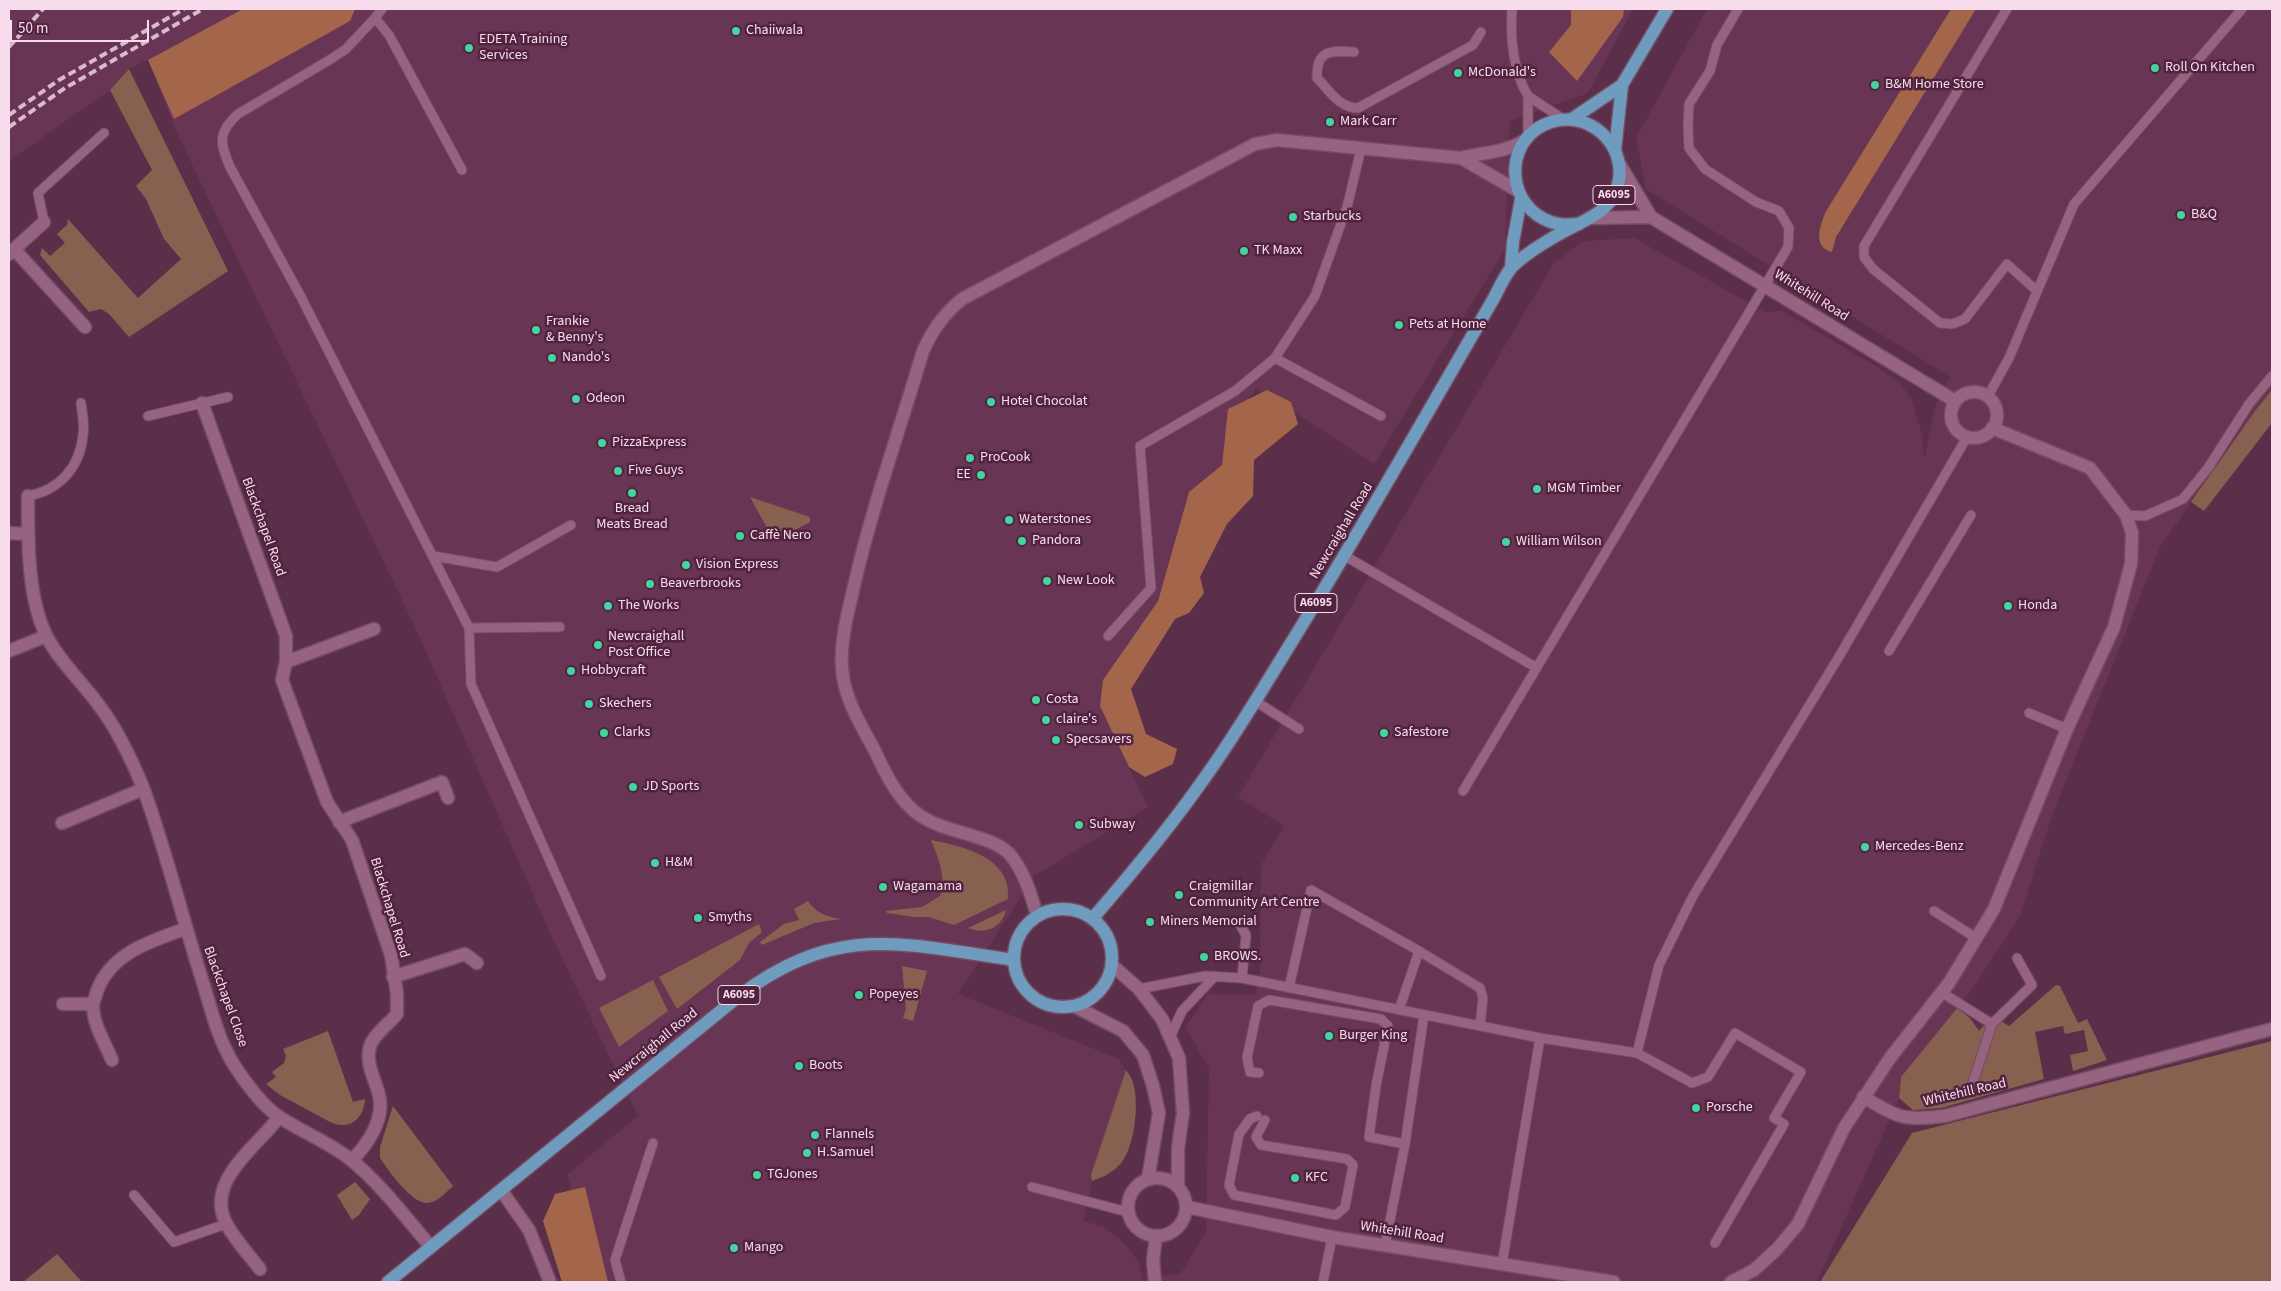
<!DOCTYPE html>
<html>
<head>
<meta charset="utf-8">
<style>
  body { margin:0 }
  #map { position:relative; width:2281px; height:1291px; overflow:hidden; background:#5b2f49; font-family:"Source Sans 3",sans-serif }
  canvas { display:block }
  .frame { position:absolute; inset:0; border:10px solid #f9dceb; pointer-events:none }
  .scale { position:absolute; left:10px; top:20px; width:139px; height:22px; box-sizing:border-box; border:2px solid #f9dceb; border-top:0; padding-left:6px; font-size:15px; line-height:18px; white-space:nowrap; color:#f9dceb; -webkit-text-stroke:4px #50243f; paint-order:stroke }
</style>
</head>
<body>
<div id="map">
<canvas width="2281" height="1291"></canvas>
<div class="frame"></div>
<div class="scale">50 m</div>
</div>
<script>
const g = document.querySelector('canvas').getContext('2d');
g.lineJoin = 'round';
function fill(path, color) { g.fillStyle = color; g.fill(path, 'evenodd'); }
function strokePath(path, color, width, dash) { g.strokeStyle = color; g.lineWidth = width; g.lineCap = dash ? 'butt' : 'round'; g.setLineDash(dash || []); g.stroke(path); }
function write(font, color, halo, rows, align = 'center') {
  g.font = font + ' "Source Sans 3",sans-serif'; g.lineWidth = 5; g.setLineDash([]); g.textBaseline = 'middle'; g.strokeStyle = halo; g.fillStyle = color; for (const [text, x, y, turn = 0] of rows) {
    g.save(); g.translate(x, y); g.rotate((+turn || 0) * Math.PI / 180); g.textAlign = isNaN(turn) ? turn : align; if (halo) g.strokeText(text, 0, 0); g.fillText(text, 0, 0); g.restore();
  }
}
const built = new Path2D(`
  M9,9H1633L1588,93L1510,121L1505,249L1374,464L1257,388L1225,432L1222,465L1189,492L1158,601L1103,680L1100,706L1148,807L1034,876L958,994L1119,1059L1133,1081L1136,1113L1132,1136L1122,1162L1106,1176L1092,1181L1084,1221L1104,1227L1125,1244L1138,1261L1143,1280L1181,1273L1206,1232L1209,1069L1186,1027L1208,994L1256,995L1260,969L1261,865L1284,826L1238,797L1554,263L1584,241L1634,238L1765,312L1782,311L1879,368L1901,384L1912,400L1922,434L1924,459L1935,408L1950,377L1646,189L1636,138L1707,9H2272V390L2255,411L2160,547L2051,818L2020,916L1973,988L1901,1077L1899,1098L1817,1282H601L567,1175L638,1116L551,935L416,629L175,129L148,60L129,69L110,90L9,161Z`);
const green = new Path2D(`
  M129,69L228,271L129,337L109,314L101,309L89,312L40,255L42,248L50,256L65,243L57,234L67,225L68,219L138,298L181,259L164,239L146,199L136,186L152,170L110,90Z
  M2272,390V423L2204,511L2191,502L2255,411Z
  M750,497L810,517V522L774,541Z
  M931,840C962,846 1012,857 1008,899L954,925L929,917H914L887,913L886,911L922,907L940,896C947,878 938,858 931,840Z
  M808,901C816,913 827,917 841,919L814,923L762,945L760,942L784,924L799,920L794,909Z
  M1006,910C1002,928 985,935 968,928Z
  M759,924L762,932L749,943L740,960L677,1009L659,977Z
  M902,966L927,971L913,1021L903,1018L906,1009Z
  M653,980L668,1011L619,1047L599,1008Z
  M2056,985L2060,986L2078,1023L2087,1019L2107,1060L2073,1071L2070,1055L2088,1051L2084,1030L2065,1034L2063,1026L2035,1032L2044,1079L1941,1108L1913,1110L1899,1098L1901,1077L1957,1008L1970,1018L1979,1031L1992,1016L2009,1026Z
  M328,1031L353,1102L365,1099C364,1119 349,1131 330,1122L280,1095L266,1084L276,1077L272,1072L284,1063L286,1056L283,1049Z
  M2272,1041V1282H1820L1912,1133Z
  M1126,1070C1128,1073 1131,1077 1132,1080C1140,1099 1135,1147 1121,1163C1114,1172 1103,1177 1092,1181L1091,1175Z
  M393,1106L453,1186C446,1192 437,1203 427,1203C411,1203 388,1170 380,1158V1147Z
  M355,1182L370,1199L359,1215L352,1220L337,1195Z
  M57,1254L82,1282H23Z`);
const forest = new Path2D(`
  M243,9H355L350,21L174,119L148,60Z
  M1571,9H1624L1623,17L1577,81L1549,52L1571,25Z
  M1951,9H1976L1836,237L1832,252C1812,246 1820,228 1825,213Z
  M1267,390L1291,402L1298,424L1254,460L1253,496L1227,524L1200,577L1204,593L1189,613L1175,619L1131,689L1146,734L1177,749L1173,764L1145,777L1129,767L1100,706L1103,680L1158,601L1189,492L1222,465L1228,409Z
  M585,1187L608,1282H562L543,1221L555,1194Z`);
const lane = new Path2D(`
  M382,9L375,18L389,35L462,170
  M1512,9C1510,37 1513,71 1528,96L1563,119
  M2007,9L1864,246V257L1873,269L1940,323L1952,324L1965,319L2007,264L2037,291
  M375,18L346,49L331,59L238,114C217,133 220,143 230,167L301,297L469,628L471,684L601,976
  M1354,52C1331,50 1316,50 1317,78C1329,90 1339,108 1358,108L1473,45L1481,32
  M1528,136V96
  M44,222L38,193L104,133
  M1275,358L1381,416
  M1988,396L2009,358L2074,204L2242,9
  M148,416L228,397
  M28,496C60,490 80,467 83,435C85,425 82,413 81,403
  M2126,515L2145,516L2183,499L2208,468L2249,404L2272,376
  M433,556L497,567L571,525
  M1345,556L1537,668
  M469,628L560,627
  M1108,636L1151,588L1140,446L1235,391L1275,358L1315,296L1347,207L1361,149
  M1889,651L1971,515
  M1255,701L1299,729
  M2029,713L2067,729
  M1463,791L1788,247L1789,228L1779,211L1756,202L1705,169L1689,148L1688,127L1689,104L1710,71L1717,45L1738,9
  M1934,911L1976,938
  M1239,923L1246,935L1242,978
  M1419,951L1480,988L1483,998L1480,1026
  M1289,988L1311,890L1419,951L1399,1010
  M1139,989L1205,976L1242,978L1540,1038L1637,1053L1692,1083L1708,1077L1735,1033L1801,1072L1774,1118L1784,1124L1715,1243
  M1941,992L1992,1024L1973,1082
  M1992,1024L2032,985L2017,958
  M1170,1037L1182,1011L1215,976
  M1637,1053L1659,965L1693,896L1840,655L1967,437
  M1259,1073L1250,1072L1247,1058L1258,1006L1269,1000L1381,1019L1388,1026L1376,1086L1369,1137L1405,1144
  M1257,1116L1250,1119L1239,1134L1229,1185L1234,1195L1336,1215L1345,1207L1353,1165L1347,1159L1261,1145L1256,1137L1265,1120
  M1032,1187L1128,1212
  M134,1195L174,1242L226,1224
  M1385,1246L1405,1144L1424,1015
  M1502,1264L1540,1038
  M621,1282L615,1260L653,1143
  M1323,1282L1332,1237`);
const street = new Path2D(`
  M1461,158L1518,191
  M1619,163L1651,217
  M1594,218L1651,217L1955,401
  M14,249L85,327
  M9,254L44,222
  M1951 415a23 23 0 1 1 46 0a23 23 0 1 1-46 0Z
  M202,403L286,636V662L282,680L327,802L352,840L391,955L397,994V1014C390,1023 374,1034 370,1046C365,1064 375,1078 379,1095C385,1119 368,1144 352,1160
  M28,496C28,539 27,598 47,637C60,662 81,681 98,704C118,730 132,760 144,790C167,854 183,921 204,986C212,1013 219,1041 234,1065C244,1081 265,1109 281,1118C304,1133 328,1142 350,1159C381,1184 406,1218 431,1247
  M9,533L28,534
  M9,651L46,636
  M286,662L374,629
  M339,822L442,782L448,798
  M62,823L143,789
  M1037,915C1031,895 1025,874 1012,857C994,833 942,835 914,811C896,795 885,773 875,751C861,725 844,699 842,668C840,640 848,613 854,586C872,507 900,429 923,351C933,329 944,314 962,299L1255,144L1277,140L1461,158C1483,152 1504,153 1524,141
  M1113,966L1139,989L1162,1019L1179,1058L1183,1113L1178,1148V1186
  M393,977L465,954L477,963
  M63,1004H93
  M1074,1006L1123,1031L1143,1055L1153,1086L1159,1113L1148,1179
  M112,1060C105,1043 93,1024 93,1006C93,1001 96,996 97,991C111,953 151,941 185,929
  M1863,1097C1900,1118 1902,1121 1945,1116L2272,1029
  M1128 1207a29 29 0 1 1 58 0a29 29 0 1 1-58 0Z
  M501,1190L529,1230L550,1282
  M1187,1207L1332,1237L1614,1282
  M260,1269C249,1255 236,1241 227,1225C203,1182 257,1147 279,1117
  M1155,1282L1153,1261L1156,1236
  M1731,1282L1754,1270L1777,1249L1798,1224L1844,1128L1890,1058L1949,983L1994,909L2067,729L2114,627L2131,564L2132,533L2126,515L2090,468L1992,428`);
const primary = new Path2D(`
  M1572,119L1622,85L1667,9
  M1615,150L1622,85
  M1511,268L1513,242L1521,199
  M1014 958a49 49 0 1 1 98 0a49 49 0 1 1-98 0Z
  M1093,918C1131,874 1168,830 1201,783C1234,738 1262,690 1291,643C1362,529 1427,413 1494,298C1499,288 1505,275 1512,267C1525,254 1545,242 1561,233C1586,219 1614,212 1619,180C1625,142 1587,110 1551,122C1506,136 1503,198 1544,219C1555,225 1566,225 1579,224
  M388,1282L739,996C837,922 903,944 1014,960`);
const rail = new Path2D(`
  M9,47L43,9
  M9,115L59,80L184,9
  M9,127L65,88L203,9`);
const markers = [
  [736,31,5,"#43d4a0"],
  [469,48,5,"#43d4a0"],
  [2155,68,5,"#43d4a0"],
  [1458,73,5,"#43d4a0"],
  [1875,85,5,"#43d4a0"],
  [1330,122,5,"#43d4a0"],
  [2181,215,5,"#43d4a0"],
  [1293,217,5,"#43d4a0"],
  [1244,251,5,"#43d4a0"],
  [1399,325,5,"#43d4a0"],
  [536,330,5,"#43d4a0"],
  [552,358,5,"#43d4a0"],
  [576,399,5,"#43d4a0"],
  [991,402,5,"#43d4a0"],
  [602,443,5,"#43d4a0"],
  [970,458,5,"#43d4a0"],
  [618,471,5,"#43d4a0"],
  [981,475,5,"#43d4a0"],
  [1537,489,5,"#43d4a0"],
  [632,493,5,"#43d4a0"],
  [1009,520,5,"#43d4a0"],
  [740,536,5,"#43d4a0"],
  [1022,541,5,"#43d4a0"],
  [1506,542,5,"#43d4a0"],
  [686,565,5,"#43d4a0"],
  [1047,581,5,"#43d4a0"],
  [650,584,5,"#43d4a0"],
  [608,606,5,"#43d4a0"],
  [2008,606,5,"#43d4a0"],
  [598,645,5,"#43d4a0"],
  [571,671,5,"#43d4a0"],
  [1036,700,5,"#43d4a0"],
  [589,704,5,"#43d4a0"],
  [1046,720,5,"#43d4a0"],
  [604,733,5,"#43d4a0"],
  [1384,733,5,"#43d4a0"],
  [1056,740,5,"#43d4a0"],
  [633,787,5,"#43d4a0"],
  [1079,825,5,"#43d4a0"],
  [1865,847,5,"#43d4a0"],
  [655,863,5,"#43d4a0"],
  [883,887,5,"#43d4a0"],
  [1179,895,5,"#43d4a0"],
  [698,918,5,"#43d4a0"],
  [1150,922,5,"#43d4a0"],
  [1204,957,5,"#43d4a0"],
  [859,995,5,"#43d4a0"],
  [1329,1036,5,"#43d4a0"],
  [799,1066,5,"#43d4a0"],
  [1696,1108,5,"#43d4a0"],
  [815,1135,5,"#43d4a0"],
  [807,1153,5,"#43d4a0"],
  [757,1175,5,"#43d4a0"],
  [1295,1178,5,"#43d4a0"],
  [734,1248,5,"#43d4a0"]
];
const shields = [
  [1614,195,42],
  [1316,603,42],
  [739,995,42]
];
const shieldNames = [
  ["A6095",1614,195],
  ["A6095",1316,603],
  ["A6095",739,995]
];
const poiNames = [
  ["Chaiiwala",746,31],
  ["EDETA Training",479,40],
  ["Services",479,56],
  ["Roll On Kitchen",2165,68],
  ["McDonald's",1468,73],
  ["B&M Home Store",1885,85],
  ["Mark Carr",1340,122],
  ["B&Q",2191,215],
  ["Starbucks",1303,217],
  ["TK Maxx",1254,251],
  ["Frankie",546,322],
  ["& Benny's",546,338],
  ["Pets at Home",1409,325],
  ["Nando's",562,358],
  ["Odeon",586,399],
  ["Hotel Chocolat",1001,402],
  ["PizzaExpress",612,443],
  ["ProCook",980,458],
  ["Five Guys",628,471],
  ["EE",971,475,"right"],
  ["MGM Timber",1547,489],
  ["Bread",632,509,"center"],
  ["Meats Bread",632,525,"center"],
  ["Waterstones",1019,520],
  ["Caffè Nero",750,536],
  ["Pandora",1032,541],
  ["William Wilson",1516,542],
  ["Vision Express",696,565],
  ["New Look",1057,581],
  ["Beaverbrooks",660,584],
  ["The Works",618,606],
  ["Honda",2018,606],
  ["Newcraighall",608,637],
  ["Post Office",608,653],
  ["Hobbycraft",581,671],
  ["Costa",1046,700],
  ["Skechers",599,704],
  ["claire's",1056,720],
  ["Clarks",614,733],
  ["Safestore",1394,733],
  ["Specsavers",1066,740],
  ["JD Sports",643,787],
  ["Subway",1089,825],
  ["Mercedes-Benz",1875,847],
  ["H&M",665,863],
  ["Wagamama",893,887],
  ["Craigmillar",1189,887],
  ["Community Art Centre",1189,903],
  ["Smyths",708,918],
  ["Miners Memorial",1160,922],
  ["BROWS.",1214,957],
  ["Popeyes",869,995],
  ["Burger King",1339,1036],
  ["Boots",809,1066],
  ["Porsche",1706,1108],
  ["Flannels",825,1135],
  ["H.Samuel",817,1153],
  ["TGJones",767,1175],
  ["KFC",1305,1178],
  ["Mango",744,1248]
];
const streetNames = [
  ["Whitehill Road",1811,296,32],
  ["Blackchapel Road",263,527,70],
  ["Newcraighall Road",1342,531,-59],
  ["Blackchapel Road",389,908,73],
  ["Blackchapel Close",225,997,70],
  ["Newcraighall Road",654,1046,-39],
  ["Whitehill Road",1965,1093,-13],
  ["Whitehill Road",1402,1233,9]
];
fill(built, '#693554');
fill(green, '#87604f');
fill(forest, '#a3664a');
strokePath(lane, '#734d64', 11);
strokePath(street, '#734d64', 15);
strokePath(primary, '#734d64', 15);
strokePath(lane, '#966480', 9);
strokePath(street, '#966480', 12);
strokePath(primary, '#6f9cbe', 12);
strokePath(rail, '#dabbcc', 4, [8, 4]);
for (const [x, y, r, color] of markers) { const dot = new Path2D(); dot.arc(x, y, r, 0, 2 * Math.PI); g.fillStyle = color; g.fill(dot); strokePath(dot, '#50243f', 2); }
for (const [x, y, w] of shields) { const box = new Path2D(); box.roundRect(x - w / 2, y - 9.5, w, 19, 4); g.fillStyle = '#50243f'; g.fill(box); strokePath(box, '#f9dceb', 1); }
write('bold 12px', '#f9dceb', null, shieldNames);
write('14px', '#f9dceb', '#50243f', poiNames, 'left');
write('14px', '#f9dceb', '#50243f', streetNames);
</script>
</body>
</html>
